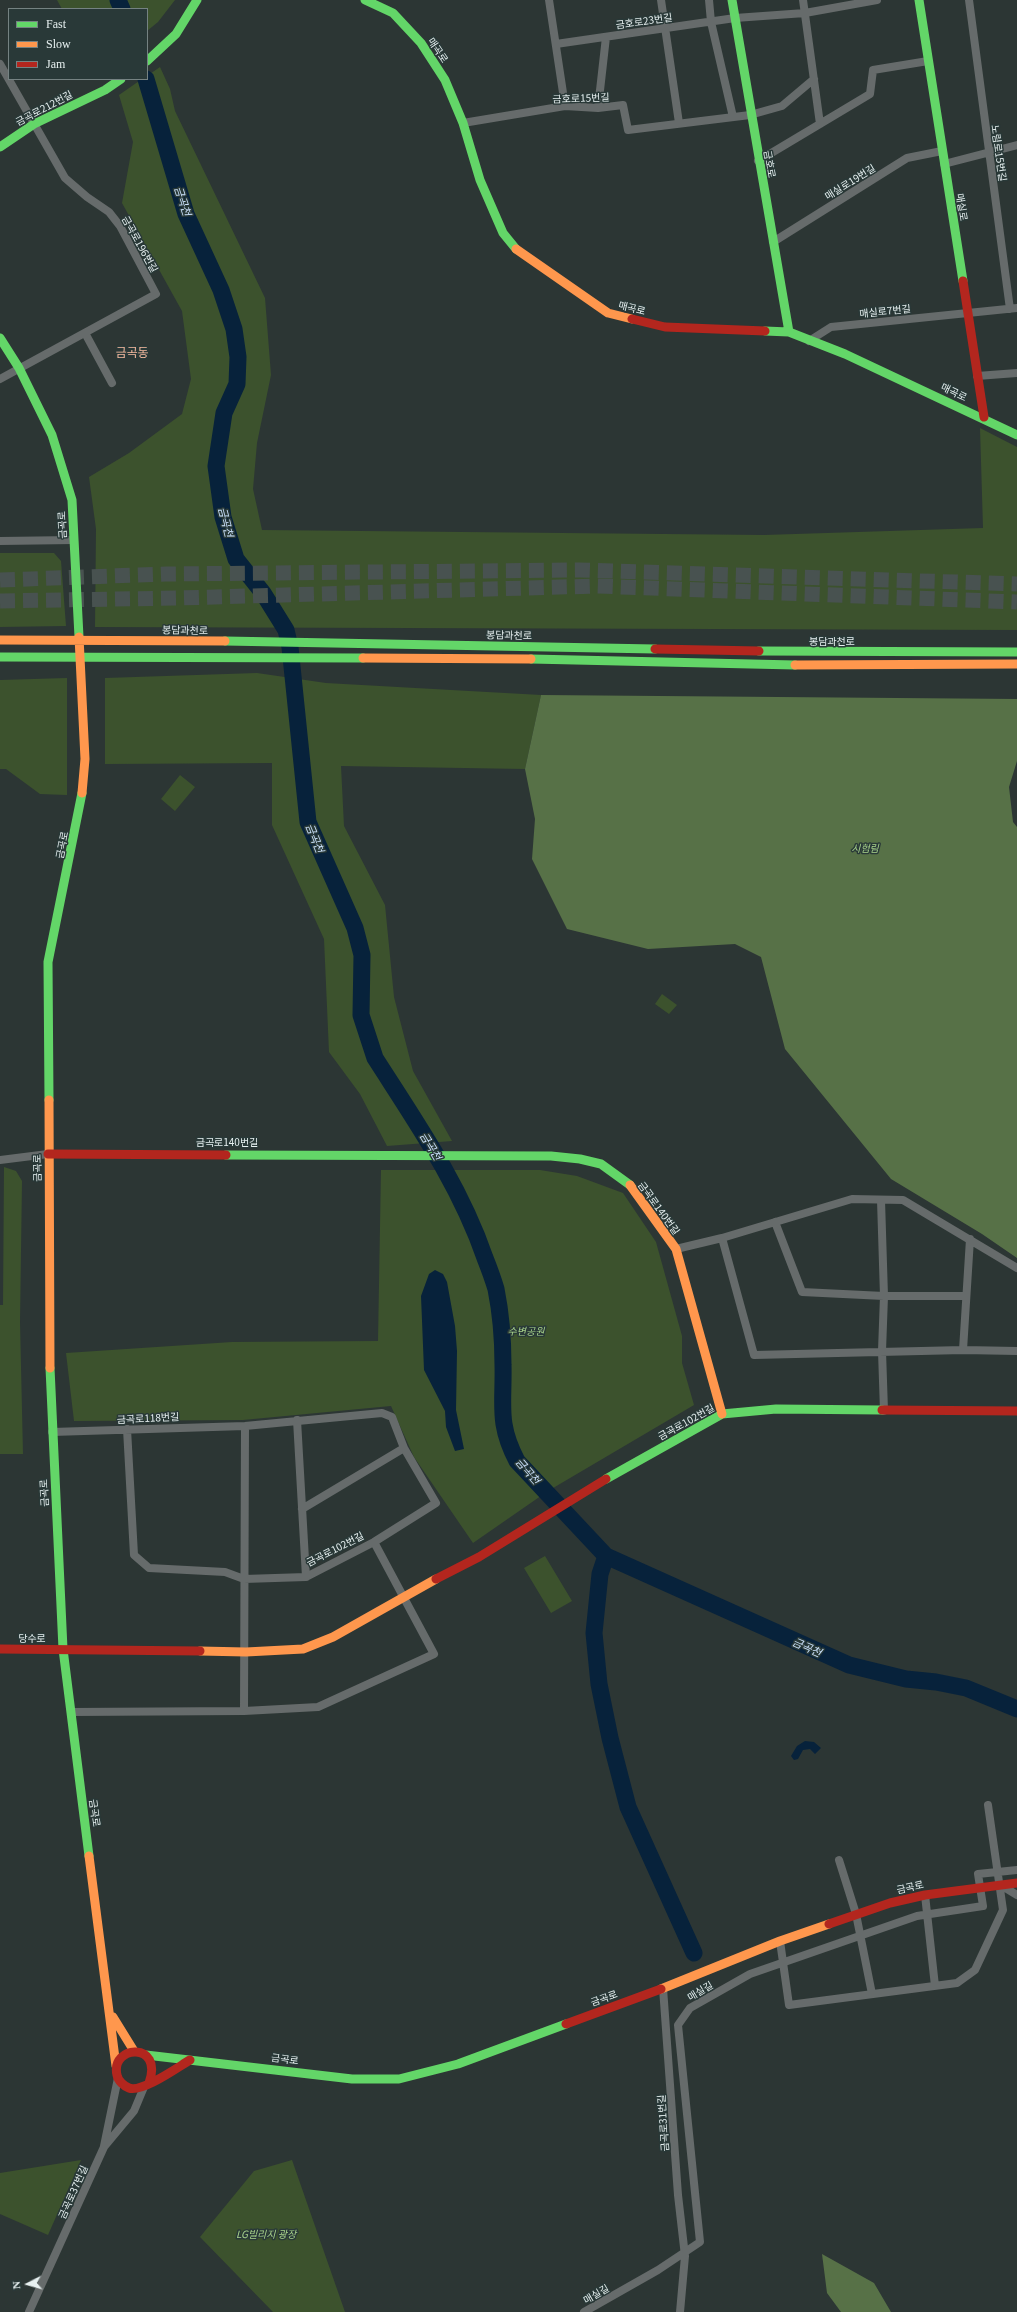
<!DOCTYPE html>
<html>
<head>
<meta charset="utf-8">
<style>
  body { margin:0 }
  #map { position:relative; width:1017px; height:2312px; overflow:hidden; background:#2c3634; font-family:Georgia,serif }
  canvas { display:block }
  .legend { position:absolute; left:8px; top:8px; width:140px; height:72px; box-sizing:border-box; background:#293938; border:1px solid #758282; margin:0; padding:5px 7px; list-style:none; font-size:12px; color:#e7f0f0 }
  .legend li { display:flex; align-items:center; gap:8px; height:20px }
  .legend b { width:20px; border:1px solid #758282 }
  .north { position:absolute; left:8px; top:2264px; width:40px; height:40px; -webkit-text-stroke:3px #293938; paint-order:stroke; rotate:264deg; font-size:11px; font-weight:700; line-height:16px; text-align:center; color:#e7f0f0 }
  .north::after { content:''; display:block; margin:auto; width:14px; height:18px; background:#e7f0f0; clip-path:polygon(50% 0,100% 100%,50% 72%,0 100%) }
</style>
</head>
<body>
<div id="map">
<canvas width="1017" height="2312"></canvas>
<ul class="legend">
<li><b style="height:5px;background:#63d668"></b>Fast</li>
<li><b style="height:5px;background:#ff974d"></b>Slow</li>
<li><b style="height:5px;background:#b3261e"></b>Jam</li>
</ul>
<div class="north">N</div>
</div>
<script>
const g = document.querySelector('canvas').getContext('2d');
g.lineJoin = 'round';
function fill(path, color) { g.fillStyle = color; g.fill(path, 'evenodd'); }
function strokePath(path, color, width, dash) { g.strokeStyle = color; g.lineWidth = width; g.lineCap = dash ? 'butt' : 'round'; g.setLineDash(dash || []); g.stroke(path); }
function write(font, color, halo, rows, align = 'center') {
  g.font = font + ' Georgia,"Noto Sans KR",serif'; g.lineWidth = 3; g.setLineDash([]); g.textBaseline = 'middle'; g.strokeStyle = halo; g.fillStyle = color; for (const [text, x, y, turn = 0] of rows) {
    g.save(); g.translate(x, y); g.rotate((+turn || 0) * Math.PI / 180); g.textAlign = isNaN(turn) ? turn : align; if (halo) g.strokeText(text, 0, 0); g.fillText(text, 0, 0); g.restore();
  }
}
const green = new Path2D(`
  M57,0H175L158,22L147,31V9H62Z
  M160,67L170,89L175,111L265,298L271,375L257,443L253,489L262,530L764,535L983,528L980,428L1017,447V630L95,627L96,529L89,477L129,453L182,414L191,379L182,311L122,203L133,142L119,95L142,79H147V76Z
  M0,553H54L61,561L66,626L0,627Z
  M257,673L326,683L541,695L525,769L341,766L344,826L385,905L394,997L413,1071L452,1141L387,1146L360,1094L329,1052L324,939L272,825V763L105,764V678Z
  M67,678V795L40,794L6,769H0V680Z
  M180,775L195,787L175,811L161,799Z
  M662,994L677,1005L669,1014L655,1004Z
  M4,1167L16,1171L22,1181L20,1322L23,1454H0V1305H3Z
  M381,1170H540L577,1176L623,1193L656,1242L682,1336V1363L694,1405L548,1491L473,1543L414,1457L391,1406L243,1420L74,1421L66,1353L232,1342L378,1341Z
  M545,1556L572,1601L551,1613L524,1568Z
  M81,2160L48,2235L0,2214V2173Z
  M292,2160L345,2312H273L200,2237L254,2171Z`);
const forest = new Path2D(`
  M541,695L1017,699V761L1009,787L1013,822L1017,827V1258L982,1234L891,1179L785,1049L761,957L735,944L648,949L567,929L532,859L535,819L525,769Z
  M822,2254L874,2283L891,2312H841L827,2293Z`);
const water = new Path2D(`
  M435,1270L443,1274L447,1282L455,1326L457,1351L456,1410L464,1449L455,1451L446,1427L445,1411L424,1370L421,1296L429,1274Z
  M805,1741L814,1742L821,1748L815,1754L810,1749L803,1750L798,1759L794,1760L791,1756L797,1746Z`);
const river = new Path2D(`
  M118,0L122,9
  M146,79L186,214L221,290L234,329L238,357L237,384L224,413L216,466L223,517L236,559L263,593L286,630L290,647L308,822L355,928L362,955L361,1015L375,1058C416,1122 460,1185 485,1258C489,1268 493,1279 496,1289C501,1314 503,1340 503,1365C504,1405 497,1423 517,1461L606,1556L849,1665L906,1679L936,1682L966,1688L1017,1709
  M606,1556L600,1574L594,1633L599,1684L610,1738L628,1807L694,1953`);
const highwayTunnel = new Path2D(`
  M0,580L166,574L579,570L1017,584
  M0,601L179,598L597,586L1017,602`);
const street = new Path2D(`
  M549,0L565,106
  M661,0L679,123
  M709,0L711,22L733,117
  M803,0L820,124
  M969,0L1010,309
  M556,44L735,18L805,13L877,0
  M0,64L65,178L87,197L109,212L120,226L156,294L0,379
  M598,108L606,37
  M463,123L565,106L598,108L623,105L628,130L750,115L782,106L814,79
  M758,161L870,94L873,70L928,61
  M944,164L1017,145
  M773,242L907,158L942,151
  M85,333L112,383
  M809,341L831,327L1017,308
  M977,376L1017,373
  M0,541L74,540
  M0,1160L48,1154
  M775,1222L802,1292L884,1296L881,1200
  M722,1238L754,1355L963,1350L1017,1351
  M676,1249L722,1238L852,1199L903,1200L1017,1268
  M963,1350L970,1239
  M884,1411L882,1351L884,1296H965
  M297,1420L306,1577
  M52,1432L245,1426L382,1413L392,1417L404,1448L436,1503L374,1542L306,1577L244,1579L225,1572L149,1568L134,1555L127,1429
  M302,1509L404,1448
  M244,1711L245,1426
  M71,1712L244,1711L318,1707L434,1654L374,1542
  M839,1860L856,1914L872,1994
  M999,1884L1017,1895
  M925,1895L935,1986
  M780,1941L789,2005L957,1983L975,1970L1003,1910L988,1805
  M663,1988L678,2195L685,2256
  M104,2146L118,2078
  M29,2312L104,2147L134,2111L144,2087
  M584,2312L658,2270L700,2242L678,2025L690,2008L750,1974L917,1916L983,1906L978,1874L1017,1870
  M680,2312L685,2256`);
const fast = new Path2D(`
  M365,0L393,13L421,43L445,80L463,123L480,180L503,233L516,249
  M732,0L789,332
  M919,0L963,281
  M147,61L176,34L197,0
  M0,147L34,124L105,90L121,79
  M765,331L789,332L845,354L1017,435
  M0,338L19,368L52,435L72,500L79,637
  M225,641L655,649
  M759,651L1017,652
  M0,657L363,658
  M531,659L795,665
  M49,1100L48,962L82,793
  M226,1155L551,1156L580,1159L601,1164L630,1185
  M50,1368L63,1649L89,1856
  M606,1479L722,1414L776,1409L882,1410
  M146,2055L352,2079H399L458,2064L566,2024`);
const slow = new Path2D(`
  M516,249L608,313L632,319
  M79,637L85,759L82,793
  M0,640L225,641
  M363,658L531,659
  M795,665L1017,664
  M49,1100L50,1368
  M630,1185L676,1249L722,1414
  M200,1651L246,1652L303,1649L333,1637L436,1579
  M89,1856L116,2066
  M661,1989L780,1941L829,1924
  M113,2017L134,2051`);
const jam = new Path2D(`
  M963,281L984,417
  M632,319L665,327L765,331
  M655,649L759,651
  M48,1154L226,1155
  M882,1410L1017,1411
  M436,1579L479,1557L606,1479
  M0,1649L200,1651
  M829,1924L890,1903L925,1895L1017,1883
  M566,2024L661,1989
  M149,2083C164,2041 110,2045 117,2075C118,2081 124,2086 129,2088C142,2093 178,2067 190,2060`);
const streetNames = [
  ["금호로23번길",644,21,-8],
  ["매곡로",438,50,56],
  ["금호로15번길",581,98,-2],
  ["금곡로212번길",44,108,-28],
  ["노림로15번길",999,153,82],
  ["금호로",770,164,80],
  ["매실로19번길",850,182,-32],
  ["매실로",962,207,81],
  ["금곡로196번길",140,244,61],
  ["매곡로",632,308,14],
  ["매실로7번길",885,311,-6],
  ["매곡로",954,392,25],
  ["금곡로",62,525,-93],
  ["봉담과천로",185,630,1],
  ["봉담과천로",509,635,1],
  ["봉담과천로",832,641],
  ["금곡로",62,845,-79],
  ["금곡로140번길",227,1142],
  ["금곡로",37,1168,-91],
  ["금곡로140번길",659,1208,54],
  ["금곡로118번길",148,1418,-3],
  ["금곡로102번길",686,1422,-29],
  ["금곡로",44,1493,-93],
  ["금곡로102번길",335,1549,-27],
  ["당수로",32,1638],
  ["금곡로",95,1813,82],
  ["금곡로",910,1887,-13],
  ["매실길",700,1991,-31],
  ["금곡로",604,1998,-20],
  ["금곡로",285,2059,7],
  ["금곡로31번길",663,2123,-94],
  ["금곡로37번길",73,2192,-66],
  ["매실길",596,2294,-30]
];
const parkNames = [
  ["시험림",865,848],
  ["수변공원",526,1331],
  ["LG빌리지 광장",266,2234]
];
const waterNames = [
  ["금곡천",183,201,72],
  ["금곡천",226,522,76],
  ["금곡천",315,838,68],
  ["금곡천",431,1146,59],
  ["금곡천",528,1471,49],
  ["금곡천",807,1647,24]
];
const quarterNames = [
  ["금곡동",132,352]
];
fill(green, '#3c522d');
fill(forest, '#577147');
fill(water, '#07223b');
strokePath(river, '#07223b', 17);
strokePath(highwayTunnel, '#485250', 15, [15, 8]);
strokePath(street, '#666b6b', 8);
strokePath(fast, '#63d668', 9);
strokePath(slow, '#ff974d', 9);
strokePath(jam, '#b3261e', 9);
write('10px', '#e7f0f0', '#293938', streetNames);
write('italic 10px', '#a9d48b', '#293938', parkNames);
write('italic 11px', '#cbe2fc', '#293938', waterNames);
write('12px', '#f8bba0', '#293938', quarterNames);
</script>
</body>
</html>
